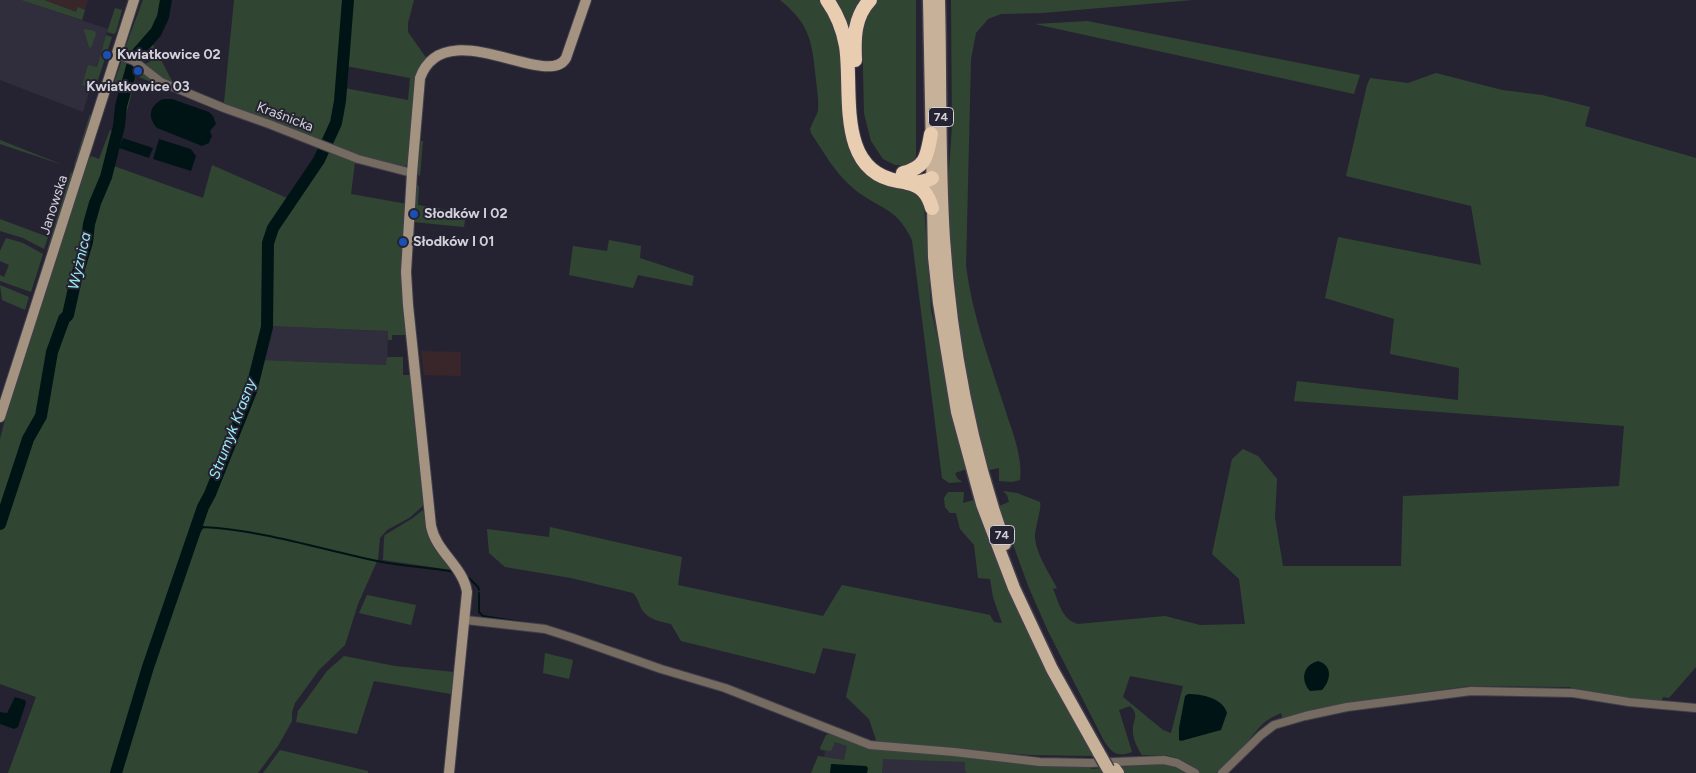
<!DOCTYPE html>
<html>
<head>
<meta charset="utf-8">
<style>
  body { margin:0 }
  canvas { display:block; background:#252331 }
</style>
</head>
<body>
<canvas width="1696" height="773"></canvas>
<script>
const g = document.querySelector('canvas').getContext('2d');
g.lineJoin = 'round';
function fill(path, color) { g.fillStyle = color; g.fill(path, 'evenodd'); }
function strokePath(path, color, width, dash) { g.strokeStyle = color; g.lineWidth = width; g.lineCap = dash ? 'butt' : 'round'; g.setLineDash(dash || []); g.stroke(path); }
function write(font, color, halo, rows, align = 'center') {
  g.font = font + ' Figtree,sans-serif'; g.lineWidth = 4; g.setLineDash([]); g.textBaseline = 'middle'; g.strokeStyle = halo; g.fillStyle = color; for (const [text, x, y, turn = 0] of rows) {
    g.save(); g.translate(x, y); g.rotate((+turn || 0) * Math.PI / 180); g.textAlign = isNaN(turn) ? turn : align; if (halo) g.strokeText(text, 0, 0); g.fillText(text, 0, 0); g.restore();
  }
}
const commercial = new Path2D(`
  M21,0H88L82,20Z
  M421,351L461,352V376L424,375Z`);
const industrial = new Path2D(`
  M0,0H21L108,29L83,112L0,80Z
  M270,326L388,331L387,365L263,360Z
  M832,740L1064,773H821L825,751Z`);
const green = new Path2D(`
  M21,0H44L76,12L78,7L85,10L82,20Z
  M143,0H165C162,32 148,34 133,57L125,52V48Z
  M234,0H346L339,101L335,122L326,143L254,114L167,82L144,65L159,56L172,81L224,103Z
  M350,0H414L408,23V32L427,59L420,69L415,79L408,164L403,167L366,158L329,144L338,123L344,88L408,100L410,78L346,66Z
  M780,0H818C846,29 842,75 845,113C846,126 846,138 850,151C860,175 878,181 901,186C905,187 912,188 915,191C919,194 921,200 924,204L931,310L967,469L955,473L957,478L962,482L949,483L942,478L912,240C896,206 880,210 854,189C836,174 824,153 811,133L810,129C812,123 816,117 818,111C819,101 817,89 816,80C812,42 811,25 780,0Z
  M835,0H861L855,9L849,35Z
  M878,0H916V156L912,166L895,165L883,159L871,141L864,113L862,23L869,8Z
  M951,0H1193L1042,13L1001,14L988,19L976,33L971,59L966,266C972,314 989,359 1004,406C1011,429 1023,455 1020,480L1012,482L999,481V468L989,470L981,448L957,318L946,213L952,127Z
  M115,8L122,10L116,32L114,34L107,32Z
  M1087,21L1360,75L1354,94L1035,24Z
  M85,29L95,31L96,34L91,48L89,47L84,31Z
  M106,35L112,37L95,89L82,85L88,65L97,67Z
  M151,42L156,50L140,62L136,58L142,49Z
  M122,60L132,64L120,105L117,129L114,128L116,107L121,86L114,83Z
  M134,64L159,85L136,76L122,131L119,129L122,106Z
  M1436,73L1502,90L1542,95L1590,107L1585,126L1696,158V667L1669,698L1663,697L1661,703L1593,694L1569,687L1469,686L1345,703L1283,719L1281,713C1262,721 1261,726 1248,741C1238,753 1226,763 1216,773H1200L1189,764L1177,758L1165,755H1142C1137,748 1132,737 1133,728C1134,719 1139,714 1130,706L1119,710L1132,752C1116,758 1111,752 1103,739L1048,631L1029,588L999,506L1009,502L1007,495L1003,491L1017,493L1040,502C1042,508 1035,527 1035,537C1036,554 1049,573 1057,588L1053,589C1059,603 1062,620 1078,624L1165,616L1200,625L1245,624L1239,579L1212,554L1232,459L1243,449L1258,456L1277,479L1275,518L1283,566H1401L1403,496L1619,486L1624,426L1294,401L1297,381L1458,400L1459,368L1390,354L1394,319L1325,298L1338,237L1481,265L1471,206L1346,176L1367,85L1370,78L1408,83ZM1130,676L1183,686L1171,733L1163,730L1123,697Z
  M90,114L91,117L76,165H74Z
  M110,130L116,133L105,178L94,201L87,223L85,242L74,279L67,314L63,317L51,351L39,416L27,437L0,519V439L8,408L88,160L91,156L99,159Z
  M0,140L63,165L0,144Z
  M421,141H423L420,176L417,174Z
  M325,151L355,162L351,194L407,204L408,335H392V340H388V331L270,326L271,243L276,229L295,202L292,200Z
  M111,165L203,198L212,165L287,198L265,238L264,324L249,383L196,518L126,726L112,773H8L36,697L0,684V530L30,440L44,415L54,354L66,320L70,315L77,279L87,245L91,220Z
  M71,172L73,174L49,249L47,250Z
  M417,184L419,187L418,205L466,213L464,227L413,222Z
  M0,219L48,237L44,249L23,238L0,231Z
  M6,238L23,243L43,254L31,292L0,281V275L4,277L9,265L0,261V251Z
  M609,240L641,246L640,258L694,276L692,286L638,275L633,288L569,275L573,246L607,251Z
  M0,285L29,297L25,310L2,300Z
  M387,357H403V375H412L424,505L409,518L387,530L380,538L378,559L358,604L345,645L319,670L295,703L292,712V721L278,746L258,773H118C145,684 174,595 205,507L210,499L254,391L263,360L386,365Z
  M948,492H964L963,503L974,500L977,504L1094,756L1031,755L877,743L869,719L846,697L856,654L823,648L815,674L681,641L671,624C660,621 649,620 642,610C639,604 638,598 633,593L571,578L505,567L489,553L487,529L549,537L550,527L682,557L678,585L823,616L842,585L990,615L994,622L1002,623L993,597L990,579L978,578L974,545L960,529L956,513H950L945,507L944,498Z
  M423,510L431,543L435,550L452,570L383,560L384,538L385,535L413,518Z
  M367,595L416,605L411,625L359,613Z
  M545,653L573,660L569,679L543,673Z
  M344,656L395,666L454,672L451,694L374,681L357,734L296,722L298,711L327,671Z
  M830,734L859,744L1091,766V769L1103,768L1106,773H967L965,770V762L883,759L882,773H811L818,756L844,760L847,746L835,742L831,751L821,750L820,748L826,735Z
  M280,750L368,771V773H263Z
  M1158,764L1172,766L1186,773H1122L1118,767Z`);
const water = new Path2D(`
  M163,99H172L209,112L213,116L216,124L210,131L212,136L209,143L202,146L157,128C147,117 149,106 163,99Z
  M123,138L153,148L149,158L119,148Z
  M159,139L191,149L196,156L191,171L153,159Z
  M1318,661C1333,665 1331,681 1322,690L1310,691C1300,680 1303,665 1318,661Z
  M1188,694C1202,694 1223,698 1227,713L1221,730L1181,741L1179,740V728L1185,696Z
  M15,697L25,700L26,703L18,727L14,729L0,724V712L7,713Z
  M831,764L866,766L868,768L867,773H830Z`);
const stream = new Path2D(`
  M193,535L197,534L203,527C262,530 320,549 377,561C401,566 426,567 450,571L454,573
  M469,578L478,587L479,590
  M479,593V612L483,616L539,625
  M599,643L611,647`);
const river = new Path2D(`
  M0,524L28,439L41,416L52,352L64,319L68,315L76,279L87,242L89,224L95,203L106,177L119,126L121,106L135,56L156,32L163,17L166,0
  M116,773L148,667L203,507L210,494L251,391L267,327L268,243L273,228L319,160L336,123L340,101L348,0`);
const street = new Path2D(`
  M116,54L134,61L161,82L224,108L269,124L358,159L412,173
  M466,620L545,629L573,638L661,669L725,688L870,745L954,752L1040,762L1090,763L1164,760L1177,763L1195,773
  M1222,773L1261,735L1274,725L1305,716L1347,707L1471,691L1573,693L1629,702L1696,708`);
const secondary = new Path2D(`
  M0,417L134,0
  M449,773L467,592C463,566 436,552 431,526L408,305L406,272L412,173L420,78C444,11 548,91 566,58L586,0`);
const primary = new Path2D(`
  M929,0L934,257L939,303L957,412L982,504L1014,588L1052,669L1099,753
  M939,0C941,80 939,160 944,239C951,344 970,446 1005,544
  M1115,769L1118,773`);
const highway = new Path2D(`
  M827,0C837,14 843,29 846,46C853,90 835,171 898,181C909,183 922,184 932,178
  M855,60C854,38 854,17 870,0
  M903,173C927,167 927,155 931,134
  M907,183C922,186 928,194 932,208`);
const primaryBridge = new Path2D(`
  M1099,753L1108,769`);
const markers = [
  [107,55,5,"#1a4fb4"],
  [138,71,5,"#1a4fb4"],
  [414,214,5,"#1a4fb4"],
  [403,242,5,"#1a4fb4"]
];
const shields = [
  [941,117,25],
  [1002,535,25]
];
const shieldNames = [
  ["74",941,117],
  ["74",1002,535]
];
const poiNames = [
  ["Kwiatkowice 02",117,55],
  ["Kwiatkowice 03",138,87,"center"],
  ["Słodków I 02",424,214],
  ["Słodków I 01",413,242]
];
const streetNames = [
  ["Kraśnicka",285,117,21],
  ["Janowska",54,205,-72]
];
const waterNames = [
  ["Wyżnica",80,261,-77],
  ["Strumyk Krasny",233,429,-69]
];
fill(commercial, '#39262b');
fill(industrial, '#302d3d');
fill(green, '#314632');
fill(water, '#001416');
strokePath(stream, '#001416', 2);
strokePath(river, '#001416', 12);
strokePath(street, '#413f4c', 10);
strokePath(secondary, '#413f4c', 12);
strokePath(primary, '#413f4c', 15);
strokePath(highway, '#413f4c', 16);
strokePath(street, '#766b60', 8);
strokePath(secondary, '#a49380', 10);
strokePath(primary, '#c8b199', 12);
strokePath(highway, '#e9cdb0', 14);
strokePath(primaryBridge, '#413f4c', 15, []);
strokePath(primaryBridge, '#c8b199', 12);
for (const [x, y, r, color] of markers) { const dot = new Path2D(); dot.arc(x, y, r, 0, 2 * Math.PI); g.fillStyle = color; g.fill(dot); strokePath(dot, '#252331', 2); }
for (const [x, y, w] of shields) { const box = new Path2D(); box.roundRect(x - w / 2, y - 9.5, w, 19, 4); g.fillStyle = '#252331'; g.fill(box); strokePath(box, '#d2d1da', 1); }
write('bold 12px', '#d2d1da', null, shieldNames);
write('bold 14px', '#d2d1da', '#252331', poiNames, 'left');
write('14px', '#d2d1da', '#252331', streetNames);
write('italic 15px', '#9cedf5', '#252331', waterNames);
</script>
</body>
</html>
